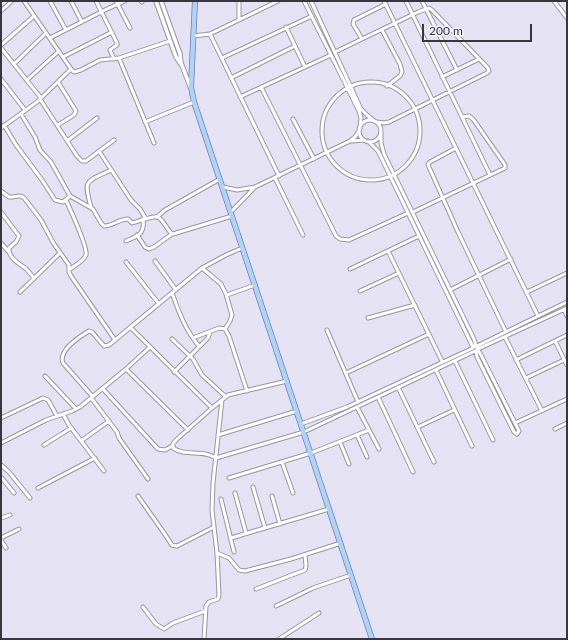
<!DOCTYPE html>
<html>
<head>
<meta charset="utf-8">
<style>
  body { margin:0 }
  #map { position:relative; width:568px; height:640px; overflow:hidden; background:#e4e2f3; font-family:Lato,sans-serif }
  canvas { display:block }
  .frame { position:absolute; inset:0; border:2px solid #37363d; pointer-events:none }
  .scale { position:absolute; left:422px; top:24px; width:110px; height:18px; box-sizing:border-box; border:2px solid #37363d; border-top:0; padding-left:5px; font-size:12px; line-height:14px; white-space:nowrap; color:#37363d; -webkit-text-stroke:3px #f1f0fd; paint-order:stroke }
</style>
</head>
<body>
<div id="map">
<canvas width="568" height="640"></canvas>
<div class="frame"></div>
<div class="scale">200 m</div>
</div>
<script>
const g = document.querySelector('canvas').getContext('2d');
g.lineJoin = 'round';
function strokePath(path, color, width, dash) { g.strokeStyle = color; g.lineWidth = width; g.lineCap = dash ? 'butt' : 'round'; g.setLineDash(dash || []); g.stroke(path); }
const minor = new Path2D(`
  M24,1L71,69L74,72L81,70L100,60L119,58L170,41
  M50,1L66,30
  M71,1L82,22
  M96,1L117,43V45L110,50L114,59
  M116,1L130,28
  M141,1L142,2
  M304,1L359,111L361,118L360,127
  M311,1L361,109L367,115L374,121
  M384,1L538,316
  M406,1L490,175
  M422,1L457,70
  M554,1L567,18
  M1,11L12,1
  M239,20V1
  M286,27L305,67
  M382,30L400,64L402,72L400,76L387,86
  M210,34L279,176
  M193,36L210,34L278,1
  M50,38L107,9L125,1
  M362,39L353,24L354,20L386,4
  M1,45L34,16
  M1,48L41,98
  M335,52L418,12L429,8L432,10L488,68L489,71L487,73L389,122L384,123L377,122
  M63,57L112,32
  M119,58L154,143
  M222,58L312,16
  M14,64L46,33
  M442,77L479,59
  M231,78L295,46
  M1,79L25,110
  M27,80L59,51
  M322 131a49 49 0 1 1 98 0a49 49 0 1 1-98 0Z
  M261,87L336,236L340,239L349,240L408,213
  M240,97L331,55
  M40,99L77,156L82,161H86L114,140
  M21,114L35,137L40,150L51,162L70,196L93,209L101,223L104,226C113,226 119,219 128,219L132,223C138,222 153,215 158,217C163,220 167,229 171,233L173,234L232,216
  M293,119L314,159
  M359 131a11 11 0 1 1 22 0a11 11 0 1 1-22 0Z
  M145,122L194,102
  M4,125L16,145L42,180L55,200L63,202L70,196
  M58,125L74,115L76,111L58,82
  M1,128L37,102L71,69
  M381,132V143L384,154L474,339L476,346
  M67,141L97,118
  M352,141L364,140
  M368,141L378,151L380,155L473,347
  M456,148L430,162L428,164L429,167L458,232L506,332
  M99,151L131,200L140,209L146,219
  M275,178L303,235
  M223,187L237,190L255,187L350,141L355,137L360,129
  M1,191L9,197C15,198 20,193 25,199L41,220L54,244L69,265V272L71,276L115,340
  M66,200C70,209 88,247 86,255C84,261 74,266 69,270
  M91,207C83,179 86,182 111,170
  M1,212L19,236L16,242L9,248C8,257 18,263 25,268C28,270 31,275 34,278
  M231,212L255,187
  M413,212L505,168V165L503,162L473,119L469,116L462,117
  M157,217L165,210L220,179
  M137,235L145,247L149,249L154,247L172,234
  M126,241C138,236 145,234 143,219
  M1,243L8,251
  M388,251L442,361
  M155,261L176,290
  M126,262L159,304
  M202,268L221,284L226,294L232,315L230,321L225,329
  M350,269L419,236
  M450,290L511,259
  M360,291L399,273
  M20,292L60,253
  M527,292L567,273
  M172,293C179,312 185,330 199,346
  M227,295L255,285
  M564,309L567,316
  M368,318L415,305
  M131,328L212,408
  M327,330L358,402
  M505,337L542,411
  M193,338L219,328L225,329L229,336L247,391
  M172,339L193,359L202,375L225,396
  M555,341L567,365
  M475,346L478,348L476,351L477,357L514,432L517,434L519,431L481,355L478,350
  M477,346L567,302
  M478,349L567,308
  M516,360L567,335
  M455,361L493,440
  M126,369L188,430
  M436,370L472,446
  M174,372L208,338L210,332
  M346,373L429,334
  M45,376L76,409
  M526,378L564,360
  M398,387L434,462
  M103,389L158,449L165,450L172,446
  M93,397L63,363C58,351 79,337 89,331L92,332L104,346L109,345L202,268L226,255L242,248
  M378,397L413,472
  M92,399L117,432L119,438L148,479
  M222,400L212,408L176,440L173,444V448C185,457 203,449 216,458L304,432L475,351
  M357,407L379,449
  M63,414L69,425L104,471
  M1,418L43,398L48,400L57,416
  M515,423L567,399
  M301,424L347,407L473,348
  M418,427L454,410
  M555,429L567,423
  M218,435L297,411
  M357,435L367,457
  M81,441L109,421
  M340,442L349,464
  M1,443L46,420L72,411L80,407L126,369L150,347
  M44,445L71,428
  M282,462L293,493
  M1,465L9,472L30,498
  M1,477L14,493
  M229,478L311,453L369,430
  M253,487L265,528
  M38,488L95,458
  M235,493L246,533
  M138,496L164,533L172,545L177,546L214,527
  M272,496L280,524
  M221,499L234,552
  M1,518L10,515
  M1,538L19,529
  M231,538L329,509
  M1,540L6,548
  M217,553L229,558L239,570L245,571L291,559L341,543
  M256,589L305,570L306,566L305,555
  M276,606L313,588L351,575
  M143,607L156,624L164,629L173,623L205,611
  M204,639L206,606L209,602L218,599L219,595L217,553L212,510L213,483L222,400L228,395L287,381
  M279,639L319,613`);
const tertiary = new Path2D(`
  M156,1L176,57L180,63
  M161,1L180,54L181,63L190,86`);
const primary = new Path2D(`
  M195,1L191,87L194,102L372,639`);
strokePath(minor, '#9896a5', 5);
strokePath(tertiary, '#9896a5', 5.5);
strokePath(primary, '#6785b1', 6);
strokePath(minor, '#fff', 3);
strokePath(tertiary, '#fff', 3.5);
strokePath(primary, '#b3d0f5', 4.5);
</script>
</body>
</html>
